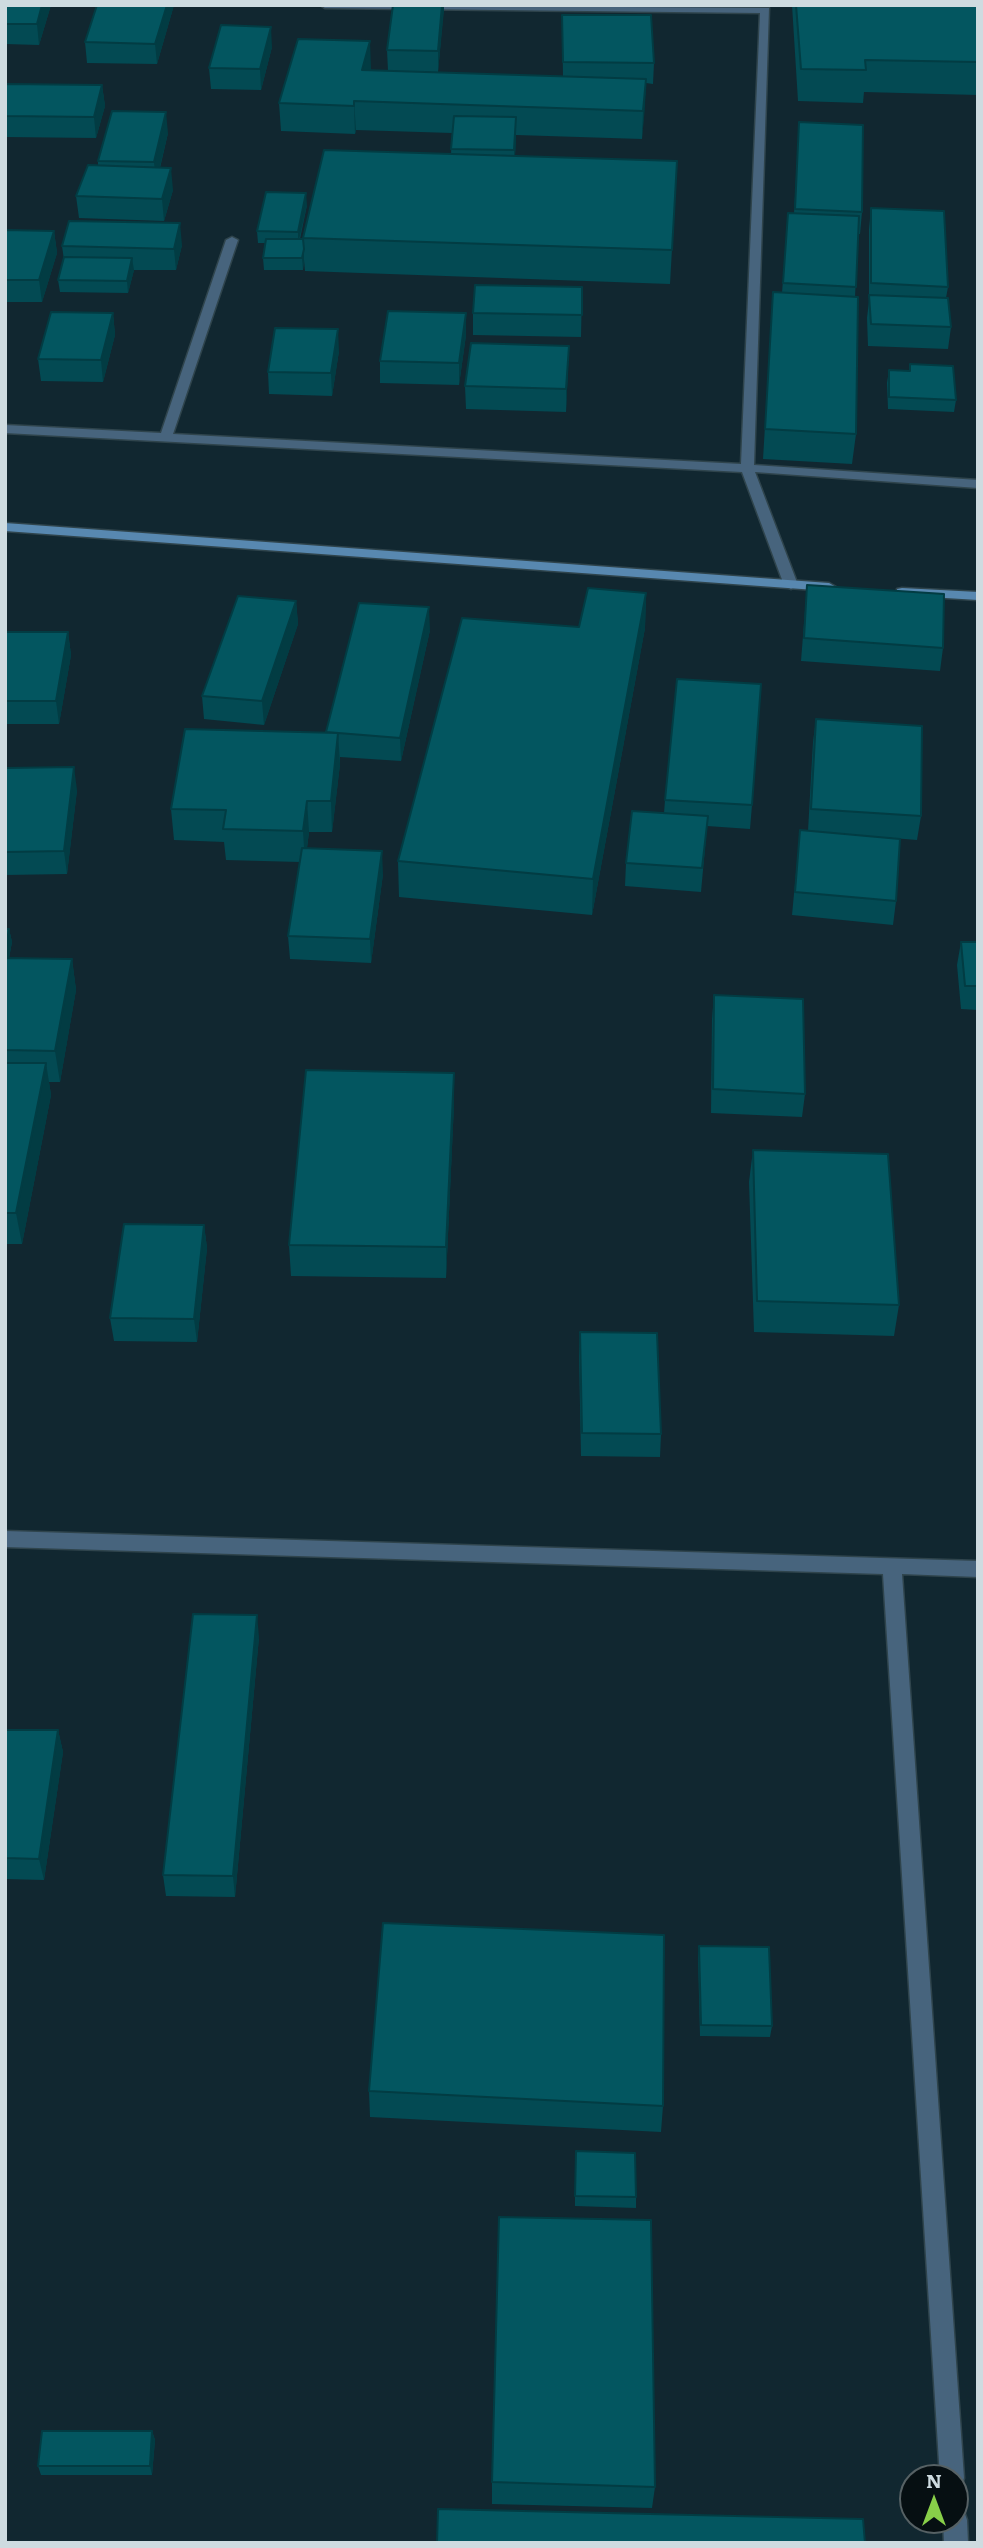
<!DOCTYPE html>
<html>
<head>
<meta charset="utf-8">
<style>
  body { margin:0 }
  #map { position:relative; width:983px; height:2548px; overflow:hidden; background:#112730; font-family:Literata,serif }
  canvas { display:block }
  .frame { position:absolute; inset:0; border:7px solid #cedbe0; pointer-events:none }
  .north { position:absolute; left:899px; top:2464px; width:70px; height:70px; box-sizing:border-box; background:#060f12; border:2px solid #566164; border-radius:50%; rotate:0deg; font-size:19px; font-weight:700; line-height:28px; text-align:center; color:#cedbe0 }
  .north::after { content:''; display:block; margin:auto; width:24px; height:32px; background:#88cf49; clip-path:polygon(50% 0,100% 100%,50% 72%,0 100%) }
</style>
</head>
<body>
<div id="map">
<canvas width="983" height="2548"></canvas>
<div class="frame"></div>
<div class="north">N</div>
</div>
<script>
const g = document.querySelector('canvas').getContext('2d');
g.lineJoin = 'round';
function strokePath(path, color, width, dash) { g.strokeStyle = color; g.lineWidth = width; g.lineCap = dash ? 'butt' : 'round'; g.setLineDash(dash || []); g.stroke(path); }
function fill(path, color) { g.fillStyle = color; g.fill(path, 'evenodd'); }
const street = new Path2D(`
  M320,5L769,8L754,465L978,480V488L755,472L798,585L791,589L784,585L742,472L5,433V425L161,433L226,240L232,237L238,240L173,434L741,464L760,13L325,8Z
  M5,1531L978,1561V1577L902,1574L964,2478L961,2487L955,2489V2478H940L883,1574L5,1547Z
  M955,2508L964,2511L967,2520L968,2543H944L943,2520H955Z`);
const secondary = new Path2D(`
  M5,523L829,583L836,587L829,591L5,531Z
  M902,588L978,592V600L897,595V589Z`);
const wall = new Path2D(`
  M5,5H51L39,45L5,44Z
  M97,5H174L157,64L87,63L85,42Z
  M393,5H444L438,72L397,71L563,77L562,15L654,63L653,84L646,83L642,139L516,135L515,156L677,161L670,284L305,271L304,260L303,270H264L263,258L265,243H258L257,231L307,205L300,239H303L324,150L451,154L452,133L356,130L355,134L281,131L279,103L371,69L370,70L388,71L387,50Z
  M792,5H978V95L864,92L863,103L798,101Z
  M272,47L261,90L211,89L209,68Z
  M5,84L102,85L105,106L96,138L5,137Z
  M799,122L862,212L860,234H858L855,297L856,434L852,464L763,459L773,292L782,293L788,213H794Z
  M168,133L160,168L173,190L164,221L79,218L76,196L98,165V161Z
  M871,208L948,287L946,298L951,327L948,349L868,346L867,318L869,301V229Z
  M5,230L54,231L57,253L42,302H5Z
  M182,245L176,270H134L128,293L60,292L58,280L64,260L62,246Z
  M582,287L581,337L473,335V313Z
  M113,313L115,335L103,382L41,381L38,359Z
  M466,313V335L459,385L380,383V361Z
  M569,346L566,412L466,409L465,386Z
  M339,351L332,396L269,394L268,372Z
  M910,364L956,400L954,412L888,409L887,383L889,370L909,371Z
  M807,585L943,648L940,671L801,661Z
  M646,593L645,628L592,915L399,897L398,861L579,627Z
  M296,601L298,624L264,725L204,719L202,696Z
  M430,630L401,761L340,757V764L332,832H309L307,848L383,874L371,963L290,959L288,936L300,862L226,860L224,842L174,840L171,809L326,732Z
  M5,632H68L71,655L59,724H5Z
  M816,719L921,816L917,840L868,836L896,901L893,925L792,915L800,830L808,831L813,742Z
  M5,768L77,790L67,874L5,875Z
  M665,800L752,805L750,829L707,826L701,892L625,886L626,863L664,813Z
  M5,929H9L12,942L9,958L72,959L76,990L60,1082H49L51,1095L22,1244H5Z
  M961,942H978V1010L961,1009L957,965Z
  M714,995L805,1094L802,1117L711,1113L712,1019Z
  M454,1104L446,1278L291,1276L289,1245Z
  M753,1150L899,1305L894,1336L754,1332L749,1182Z
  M204,1225L207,1248L197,1342L114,1341L110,1318Z
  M580,1332L661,1434L660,1457L581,1456L579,1356Z
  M259,1637L235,1897L166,1896L163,1875Z
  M5,1730H58L63,1752L44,1880L5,1879Z
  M699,1946L772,2026L770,2037L700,2036L698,1957Z
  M369,2091L663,2106L661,2132L370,2117Z
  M575,2162L636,2197V2208L575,2206Z
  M152,2431L155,2440L152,2475H41L38,2466Z
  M492,2482L655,2487L652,2508L492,2504Z`);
const shadedWall = new Path2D(`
  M42,5H51L39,45L37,24Z
  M167,5H174L157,64L155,44Z
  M442,5H444V11L438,72V51Z
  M271,27L272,47L261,90L260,69Z
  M370,41L371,69L363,98L362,70Z
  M646,79L645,107L642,139L643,111Z
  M102,85L105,106L96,138L94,117Z
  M354,101L356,130L355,134L354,106Z
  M166,112L168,133L156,183L154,162Z
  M516,117V138L514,171V150Z
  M171,168L173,190L164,221L162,199Z
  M306,193L307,205L298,244V232Z
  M180,223L182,245L176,270L174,249Z
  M54,231L57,253L42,302L39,280Z
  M304,249V260L303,270L302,258Z
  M132,258L134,270L128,293L127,281Z
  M113,313L115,335L103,382L101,360Z
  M466,313V335L459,385V363Z
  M338,329L339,351L332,396L331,373Z
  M569,346L566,412V389Z
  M646,593L645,628L592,915L593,879Z
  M296,601L298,624L264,725L262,701Z
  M429,607L430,630L401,761L400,738Z
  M68,632L71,655L59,724L56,701Z
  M338,733L340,764L332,832L331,801Z
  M74,767L77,790L67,874L64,851Z
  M307,801L309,832L305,862L303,831Z
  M382,851L383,874L371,963L370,939Z
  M9,929L12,942L5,978V952Z
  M72,959L76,990L60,1082L55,1051Z
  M46,1063L51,1095L22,1244L16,1213Z
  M454,1073V1104L446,1278V1247Z
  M204,1225L207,1248L197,1342L194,1319Z
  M257,1615L259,1637L235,1897L233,1876Z
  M58,1730L63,1752L44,1880L39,1859Z
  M152,2431L155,2440L152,2475L150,2466Z`);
const building = new Path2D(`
  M5,5H42L37,24H5Z
  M97,5H167L155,44L85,42Z
  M393,5H442L438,51L387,50Z
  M796,5H978V62L865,60L866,70L801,69Z
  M562,15H651L654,63L563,62Z
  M221,25L271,27L260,69L209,68Z
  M298,39L370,41L362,70L646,79L643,111L354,101V106L279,103Z
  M5,84L102,85L94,117L5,116Z
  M112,111L166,112L154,162L98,161Z
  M454,116L516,117L514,150L451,149Z
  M799,122L863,125L862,212L795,209Z
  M324,150L677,161L672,250L303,238Z
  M88,165L171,168L162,199L76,196Z
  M266,192L306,193L298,232L257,231Z
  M871,208L944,211L948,287L871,283Z
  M788,213L859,216L856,287L783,283Z
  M69,221L180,223L174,249L62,246Z
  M5,230L54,231L39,280H5Z
  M266,239H303L304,249L302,258H263Z
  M64,257L132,258L127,281L58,280Z
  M475,285L582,287V315L473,313Z
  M773,292L858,297L856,434L765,429Z
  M869,295L948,298L951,327L871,324Z
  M388,311L466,313L459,363L380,361Z
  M51,312L113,313L101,360L38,359Z
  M275,328L338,329L331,373L268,372Z
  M471,343L569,346L566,389L465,386Z
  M910,364L953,366L956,400L889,397V370L910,371Z
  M807,585L944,594L943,648L804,638Z
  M588,588L646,593L593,879L398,861L462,618L579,627Z
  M238,596L296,601L262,701L202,696Z
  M359,603L429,607L400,738L326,732Z
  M5,632H68L56,701H5Z
  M677,679L761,684L752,805L665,800Z
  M816,719L922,726L921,816L811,809Z
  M185,729L338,733L331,801H307L303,831L223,829L226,810L171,809Z
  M74,767L64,851L5,852V768Z
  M632,811L708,816L702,868L626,863Z
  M800,830L900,839L896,901L795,892Z
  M302,848L382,851L370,939L288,936Z
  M5,929H9L5,952Z
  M961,942H978V986H965Z
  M5,958L72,959L55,1051L5,1050Z
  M714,995L803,999L805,1094L713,1089Z
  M5,1063H46L16,1213H5Z
  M306,1070L454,1073L446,1247L289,1245Z
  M753,1150L888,1154L899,1305L757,1301Z
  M124,1224L204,1225L194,1319L110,1318Z
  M580,1332L657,1333L661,1434L582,1433Z
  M193,1614L257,1615L233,1876L163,1875Z
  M5,1730H58L39,1859L5,1858Z
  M383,1923L664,1935L663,2106L369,2091Z
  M699,1946L769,1947L772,2026L701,2025Z
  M576,2151L635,2153L636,2197L575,2196Z
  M499,2217L651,2220L655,2487L492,2482Z
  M42,2431H152L150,2466H38Z
  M438,2509L863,2519L865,2543H437Z`);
strokePath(street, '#2f444c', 3);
strokePath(secondary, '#2f444c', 3);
fill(street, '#47647d');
fill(secondary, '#5888b0');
fill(wall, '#034a53');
fill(shadedWall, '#023c43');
fill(building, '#035660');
strokePath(building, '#023c43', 2);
</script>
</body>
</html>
